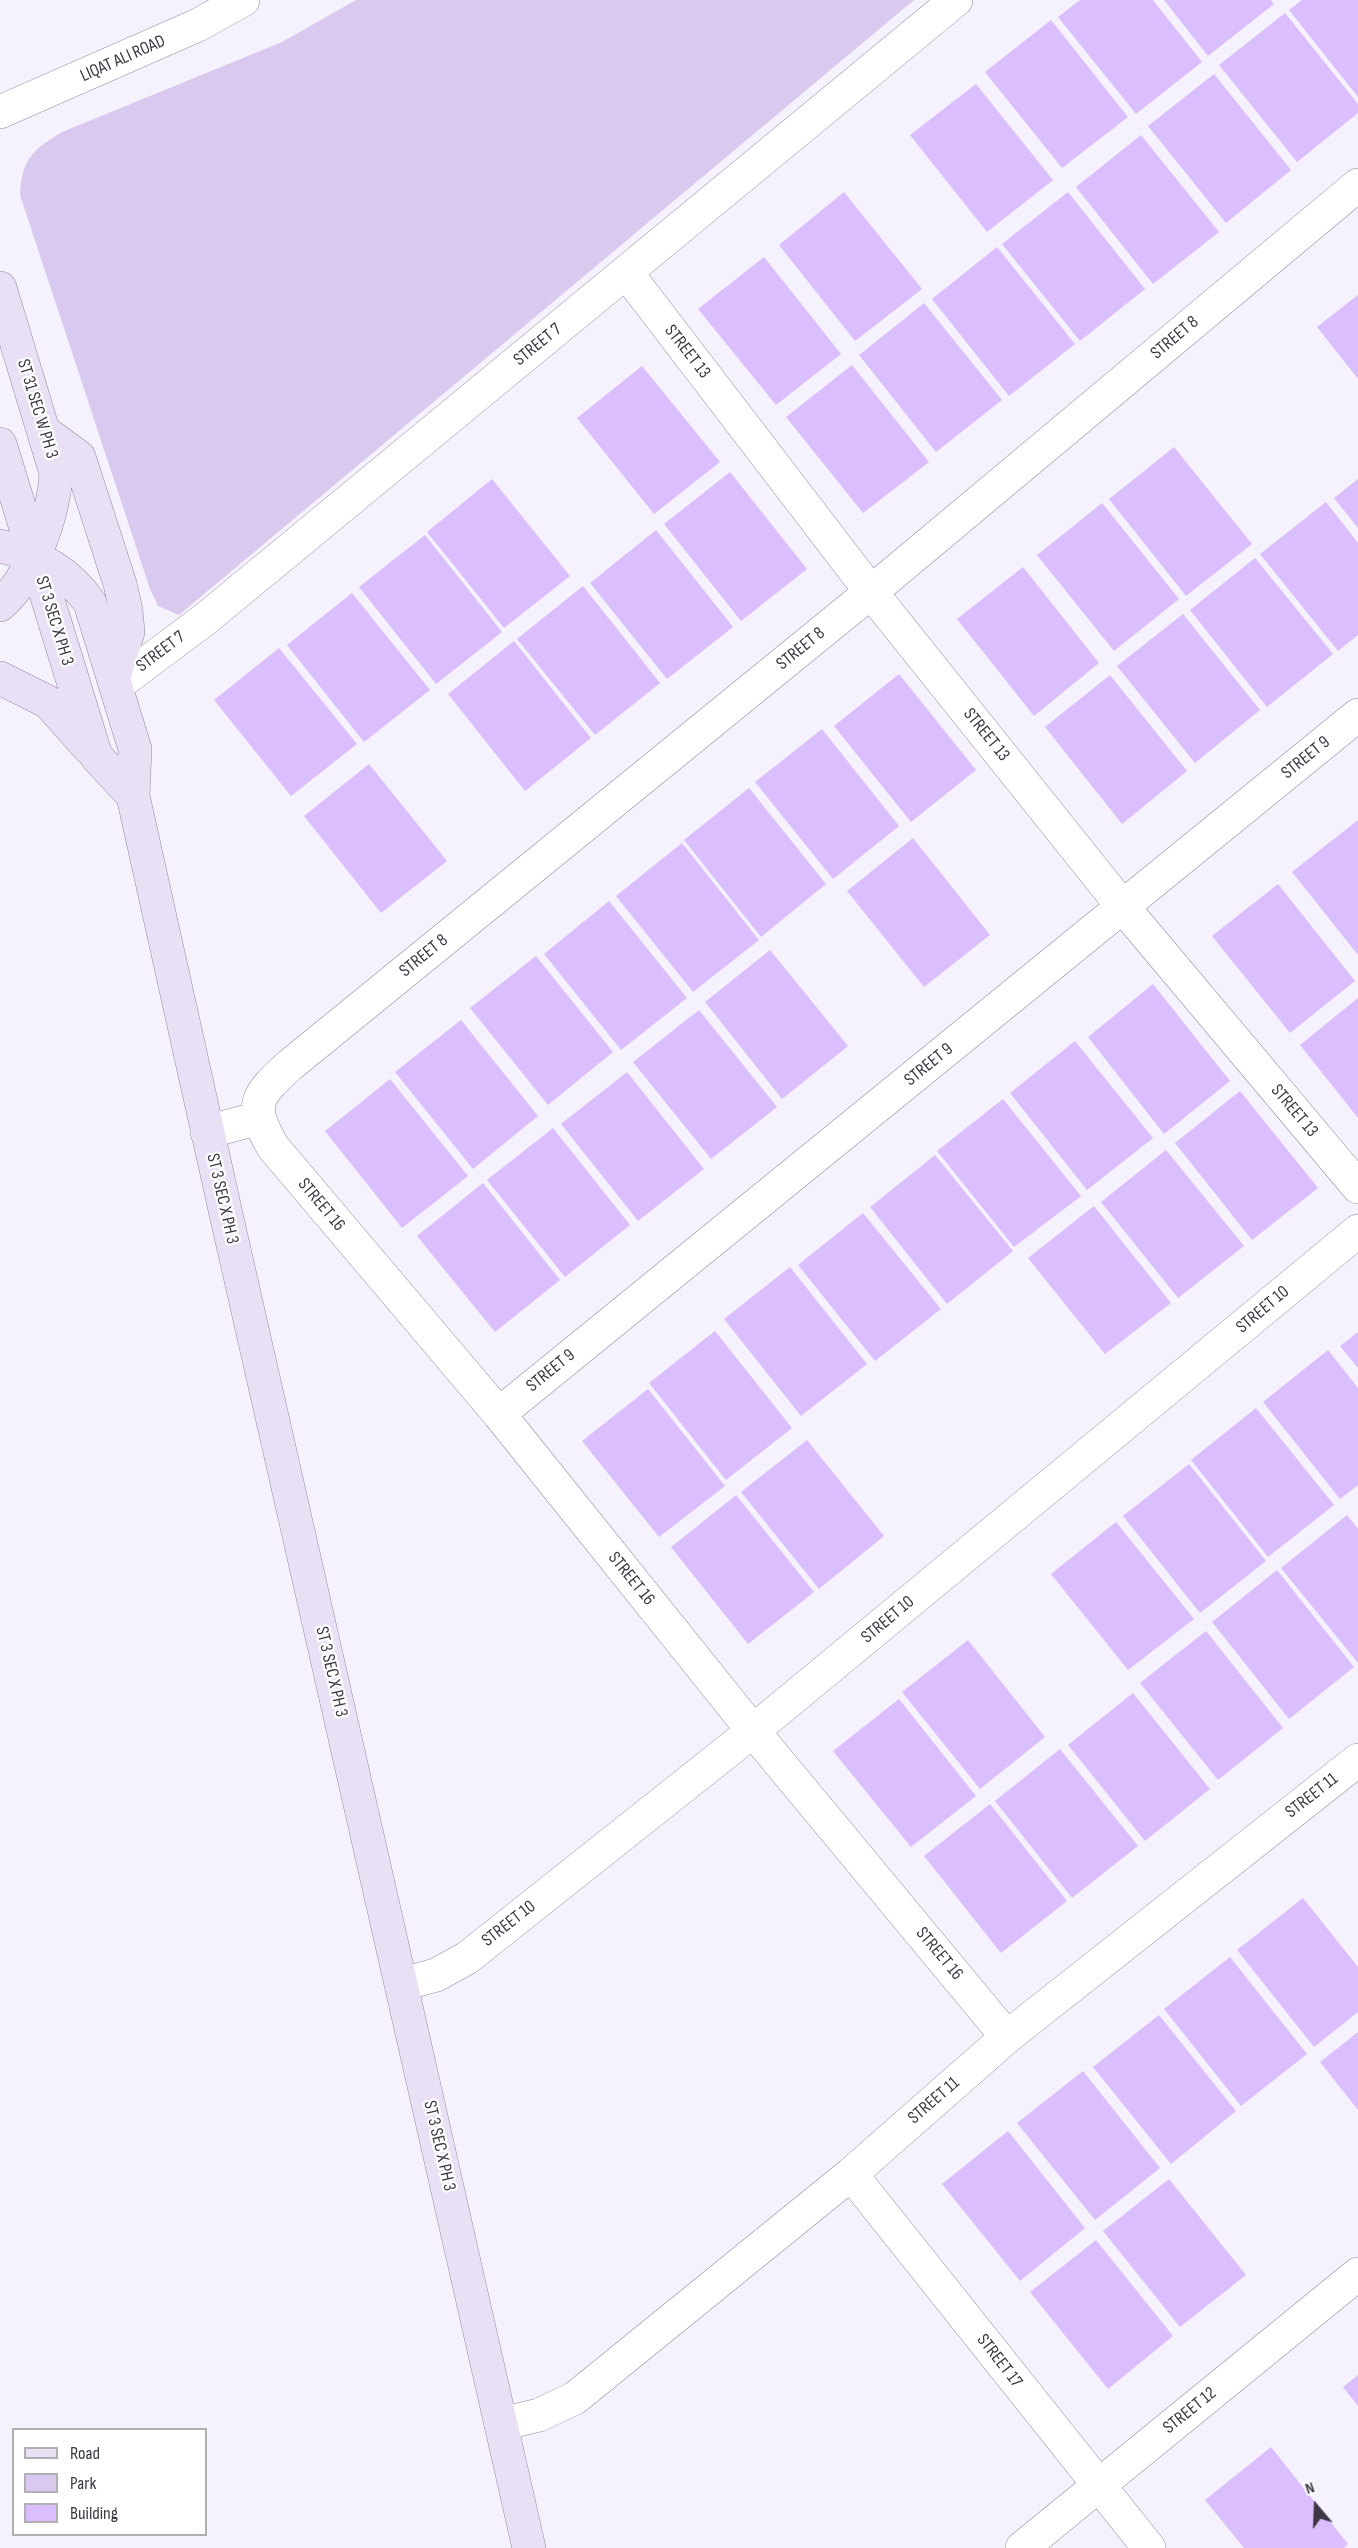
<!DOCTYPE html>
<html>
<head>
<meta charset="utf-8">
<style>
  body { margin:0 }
  #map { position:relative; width:1358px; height:2548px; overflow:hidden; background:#f6f2fd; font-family:"Sofia Sans Condensed",sans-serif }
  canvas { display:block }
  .legend { position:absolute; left:12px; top:2428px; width:195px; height:108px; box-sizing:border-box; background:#fff; border:2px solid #b1afb4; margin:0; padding:8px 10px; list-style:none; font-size:18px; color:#3d3843 }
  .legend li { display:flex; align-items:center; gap:12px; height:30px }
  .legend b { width:30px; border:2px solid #b1afb4 }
  .north { position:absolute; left:1286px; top:2476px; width:60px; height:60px; -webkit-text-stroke:4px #fff; paint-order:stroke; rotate:341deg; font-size:16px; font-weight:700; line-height:24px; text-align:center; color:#3d3843 }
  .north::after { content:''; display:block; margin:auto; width:21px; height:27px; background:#3d3843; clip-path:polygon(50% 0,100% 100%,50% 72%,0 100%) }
</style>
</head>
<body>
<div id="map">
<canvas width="1358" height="2548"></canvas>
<ul class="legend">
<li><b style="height:8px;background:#e9e0f5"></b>Road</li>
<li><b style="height:16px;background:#d9c9ef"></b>Park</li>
<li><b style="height:16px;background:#dabefd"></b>Building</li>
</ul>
<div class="north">N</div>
</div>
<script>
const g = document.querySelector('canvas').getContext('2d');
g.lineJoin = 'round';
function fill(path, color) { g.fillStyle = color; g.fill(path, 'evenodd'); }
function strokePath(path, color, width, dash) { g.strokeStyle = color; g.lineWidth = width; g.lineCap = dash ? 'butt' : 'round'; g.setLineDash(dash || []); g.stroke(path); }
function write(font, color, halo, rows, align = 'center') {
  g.font = font + ' "Sofia Sans Condensed",sans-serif'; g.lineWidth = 4.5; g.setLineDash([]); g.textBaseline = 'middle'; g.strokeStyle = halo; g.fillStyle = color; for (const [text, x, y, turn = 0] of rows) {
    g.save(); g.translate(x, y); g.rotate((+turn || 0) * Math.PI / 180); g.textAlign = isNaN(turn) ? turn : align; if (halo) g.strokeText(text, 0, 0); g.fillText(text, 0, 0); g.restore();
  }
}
const green = new Path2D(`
  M356,0H914L179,615L158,606L150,589L20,195C22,159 32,150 62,132L282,42Z`);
const building = new Path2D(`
  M1080,0H1153L1202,62L1136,114L1058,17Z
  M1164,0H1271L1274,4L1208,56Z
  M1302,0H1358V97L1289,10Z
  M1285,13L1358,104V113L1297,162L1219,65Z
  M1051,20L1128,117L1062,168L985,72Z
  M1214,74L1291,170L1226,223L1148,126Z
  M976,84L1053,180L987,232L910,135Z
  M1141,135L1219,232L1153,284L1076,187Z
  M844,192L922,289L855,341L779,245Z
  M1068,192L1145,289L1080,341L1002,244Z
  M997,247L1075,344L1009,396L932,299Z
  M764,257L841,354L776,405L698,309Z
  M1358,295V379L1317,327Z
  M924,303L1002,400L936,452L859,355Z
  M852,365L929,462L863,513L786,417Z
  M642,366L720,462L654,514L577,418Z
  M1174,447L1252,544L1186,596L1109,499Z
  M730,472L807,569L741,621L664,524Z
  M492,479L570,576L504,628L427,532Z
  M1358,479V528L1334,498Z
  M1326,502L1358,543V635L1338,651L1260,554Z
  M1102,503L1179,599L1114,651L1037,555Z
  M656,530L733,627L667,679L590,583Z
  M425,535L502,632L436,684L359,587Z
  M1255,558L1333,654L1267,707L1190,610Z
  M1023,567L1099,663L1034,716L957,619Z
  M583,586L660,683L595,735L517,639Z
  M352,593L430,690L364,742L287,645Z
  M1183,614L1260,710L1195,763L1117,666Z
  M514,641L591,738L525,791L448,694Z
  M279,648L357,744L291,796L214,700Z
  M899,674L976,770L911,822L834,726Z
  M1110,675L1187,771L1122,824L1045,727Z
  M822,729L899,826L833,879L755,782Z
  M369,764L447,861L381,913L304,816Z
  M749,788L826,884L761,937L684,840Z
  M1358,820V955L1292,872Z
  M913,838L990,935L924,987L847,891Z
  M682,843L759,940L693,992L616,896Z
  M1278,884L1355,981L1290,1033L1212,936Z
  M609,901L687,998L621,1050L544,954Z
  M770,950L848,1046L782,1099L705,1002Z
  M536,956L613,1052L548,1105L470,1008Z
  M1153,984L1230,1081L1164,1134L1088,1037Z
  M1358,998V1118L1300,1045Z
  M699,1010L777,1107L711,1159L633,1062Z
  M461,1020L538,1116L473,1169L395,1072Z
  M1075,1041L1153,1138L1087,1190L1010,1093Z
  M627,1072L704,1169L638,1221L561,1124Z
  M390,1079L468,1176L402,1228L325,1131Z
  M1240,1091L1318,1188L1252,1240L1175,1143Z
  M1003,1099L1081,1196L1014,1247L937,1151Z
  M553,1128L630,1225L565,1277L487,1180Z
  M1166,1150L1244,1246L1178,1298L1101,1202Z
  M935,1155L1013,1251L947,1304L870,1207Z
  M483,1183L560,1280L495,1332L417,1236Z
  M1094,1206L1171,1303L1105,1354L1028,1258Z
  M863,1213L941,1309L875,1361L798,1265Z
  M790,1267L867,1364L801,1416L724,1319Z
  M715,1331L792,1428L726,1480L649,1383Z
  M1358,1332V1368L1340,1346Z
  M1328,1350L1358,1388V1485L1340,1499L1263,1402Z
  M648,1389L725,1486L659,1537L582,1441Z
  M1256,1408L1334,1505L1268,1557L1191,1460Z
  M807,1440L884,1536L819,1589L741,1492Z
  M1189,1464L1266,1561L1200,1613L1123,1516Z
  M736,1495L814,1592L748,1644L671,1547Z
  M1347,1515L1358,1529V1663L1281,1568Z
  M1116,1522L1194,1619L1128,1670L1051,1574Z
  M1277,1570L1354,1667L1289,1719L1212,1622Z
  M1206,1631L1283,1728L1218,1780L1140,1683Z
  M968,1640L1045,1737L980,1789L902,1692Z
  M1133,1693L1210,1789L1145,1841L1068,1745Z
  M899,1699L976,1796L911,1847L833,1751Z
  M1060,1749L1138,1846L1072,1898L995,1801Z
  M990,1804L1067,1901L1001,1953L924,1856Z
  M1303,1898L1358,1967V2012L1314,2047L1237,1950Z
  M1230,1957L1307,2054L1241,2106L1164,2009Z
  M1159,2015L1236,2111L1171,2164L1093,2067Z
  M1358,2032V2110L1320,2062Z
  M1083,2071L1160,2168L1095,2220L1017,2123Z
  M1008,2131L1085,2228L1020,2281L942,2184Z
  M1169,2179L1246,2275L1180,2327L1103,2231Z
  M1096,2240L1173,2336L1108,2389L1030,2292Z
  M1358,2375V2406L1343,2387Z
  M1271,2447L1348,2544L1344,2548H1244L1205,2500Z`);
const minor = new Path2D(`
  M626,272L871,592L1123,907L1358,1187
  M117,685L204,620L956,0
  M207,1132L259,1118
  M499,1414L1358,715
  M403,1984L436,1975L467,1958L753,1731L1358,1231
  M1007,2037L753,1731L499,1414L273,1147C248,1104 256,1096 290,1065L871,592L1358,185
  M851,2174L1149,2548
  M501,2424L539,2415L575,2398L851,2174L1007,2037L1358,1760
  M1022,2548L1358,2274`);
const tertiary = new Path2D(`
  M0,112L198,25L243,0`);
const secondary = new Path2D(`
  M0,288L56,473C54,514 32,578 0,605
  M45,432L79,457L120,584L126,610L128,632L114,676
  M0,444L96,756L133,796
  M0,546C36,554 69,572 90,603L135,749L133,796C261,1381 399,1964 529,2548
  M0,678L48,702L89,748`);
const streetNames = [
  ["LIQAT ALI ROAD",123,59,-24],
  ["STREET 8",1175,338,-40],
  ["STREET 7",538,345,-39],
  ["STREET 13",687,352,52],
  ["ST 31 SEC W PH 3",37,409,73],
  ["ST 3 SEC X PH 3",54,621,73],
  ["STREET 8",801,649,-39],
  ["STREET 7",161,652,-37],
  ["STREET 13",986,735,51],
  ["STREET 9",1306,758,-39],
  ["STREET 8",424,956,-39],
  ["STREET 9",929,1065,-39],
  ["STREET 13",1294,1111,50],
  ["ST 3 SEC X PH 3",222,1199,77],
  ["STREET 16",321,1205,50],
  ["STREET 10",1263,1310,-40],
  ["STREET 9",551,1371,-39],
  ["STREET 16",631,1579,51],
  ["STREET 10",888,1620,-40],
  ["ST 3 SEC X PH 3",331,1672,77],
  ["STREET 11",1312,1796,-38],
  ["STREET 10",509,1924,-38],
  ["STREET 16",939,1954,50],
  ["STREET 11",934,2101,-41],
  ["ST 3 SEC X PH 3",439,2146,77],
  ["STREET 17",999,2361,52],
  ["STREET 12",1190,2411,-39]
];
fill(green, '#d9c9ef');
fill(building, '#dabefd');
strokePath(minor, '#9288a0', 34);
strokePath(tertiary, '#9288a0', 34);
strokePath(secondary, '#9288a0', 34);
strokePath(minor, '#fff', 33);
strokePath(tertiary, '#fff', 33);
strokePath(secondary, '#e9e0f5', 33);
write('18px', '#3d3843', '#fff', streetNames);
</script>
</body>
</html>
